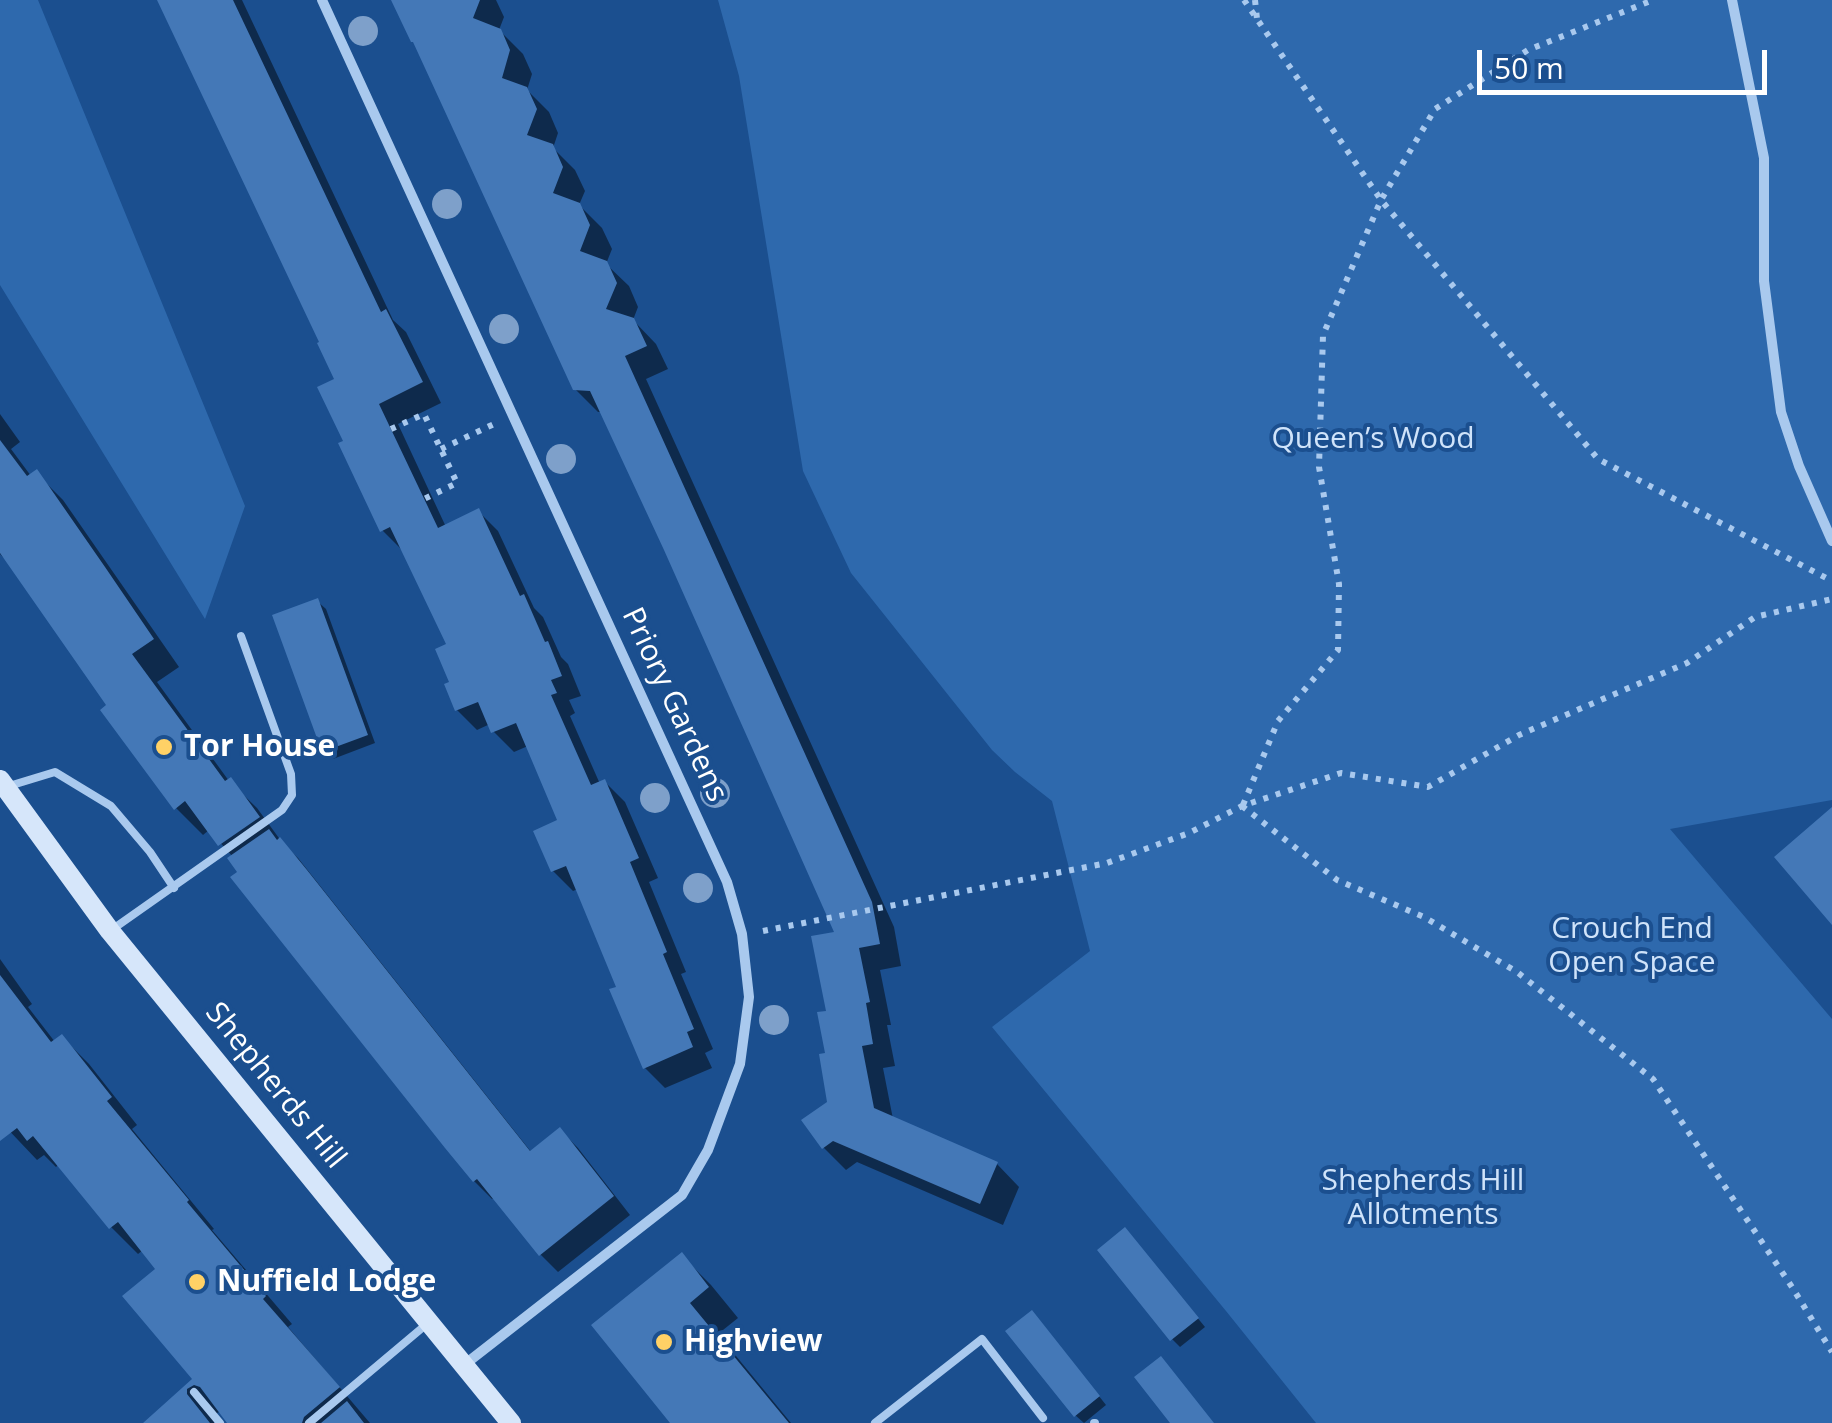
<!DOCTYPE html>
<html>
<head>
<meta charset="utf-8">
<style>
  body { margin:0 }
  #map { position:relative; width:1832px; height:1423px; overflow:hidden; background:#1b4f8f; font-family:"Open Sans",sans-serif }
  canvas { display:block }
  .scale { position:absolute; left:1477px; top:50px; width:290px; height:45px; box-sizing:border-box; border:5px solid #fff; border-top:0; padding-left:12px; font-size:30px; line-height:35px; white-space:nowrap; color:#fff; -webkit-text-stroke:8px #1b4f8f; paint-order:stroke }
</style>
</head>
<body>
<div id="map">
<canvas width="1832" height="1423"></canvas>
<div class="scale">50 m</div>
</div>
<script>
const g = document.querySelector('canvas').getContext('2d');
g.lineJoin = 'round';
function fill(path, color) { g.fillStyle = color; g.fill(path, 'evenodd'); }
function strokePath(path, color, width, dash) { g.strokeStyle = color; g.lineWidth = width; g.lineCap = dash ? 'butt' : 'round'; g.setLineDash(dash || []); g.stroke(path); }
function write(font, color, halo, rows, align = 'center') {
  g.font = font + ' "Open Sans",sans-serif'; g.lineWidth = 8; g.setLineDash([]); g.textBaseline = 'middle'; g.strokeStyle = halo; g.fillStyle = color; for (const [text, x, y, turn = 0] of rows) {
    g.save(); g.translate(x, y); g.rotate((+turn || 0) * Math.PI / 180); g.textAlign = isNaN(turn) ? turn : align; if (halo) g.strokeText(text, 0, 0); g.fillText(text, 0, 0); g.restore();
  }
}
const green = new Path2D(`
  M0,0H38L245,506L205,619L0,285Z
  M718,0H1832V800L1670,829L1832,1019V1423H1316L1226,1311L992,1027L1090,951L1052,801L1015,772L992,750L851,573L803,471L739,76Z`);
const shadow = new Path2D(`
  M163,0H242L393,320L406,332L441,403L398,424L446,527L478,511L498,531L534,608L543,617L561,657L568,664L581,696L569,700L575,713L570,716L600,784L605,782L625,802L658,878L649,882L686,972L681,974L713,1049L705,1053L712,1068L665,1088L645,1068L619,988L578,889L573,891L553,871L560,822L528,746L514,752L494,732L490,724L477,730L457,710L452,684L449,646L402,550L382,530L347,442L337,380Z
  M395,0H496L504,17L499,30L523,54L532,74L527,90L549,112L558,133L553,148L575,170L585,191L579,205L602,228L612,249L606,264L629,286L638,307L633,320L656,344L668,369L646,379L894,927L901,966L880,970L891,1025H887L895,1066L883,1068L893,1119L997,1164L1019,1187L1003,1225L857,1162L846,1170L824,1148L805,1120L829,1103L828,1013L837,934L603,412H598L575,389Z
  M0,414L20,442L11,449L31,476L36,473L63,500L179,667L157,682L229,781L257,808L284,845L298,858L532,1153L560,1130L578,1148L630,1215L558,1272L540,1254L495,1197L492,1199L474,1181L240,872L233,857L209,830L203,835L176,808L110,706L13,567L0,554Z
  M317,601L326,609L375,743L333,759L325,750Z
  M0,959L32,1004L28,1007L55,1042L62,1037L89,1064L137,1125L132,1129L214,1229L212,1230L292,1324L288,1327L370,1423H230L221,1411L215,1414L214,1423H163L156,1415L196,1380L158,1269L143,1250L138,1254L111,1227L59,1164L56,1167L44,1155L37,1160L0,1121Z
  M1133,1239L1205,1327L1180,1347L1172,1339Z
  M681,1255L711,1285L738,1318L718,1334L791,1423H674Z
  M1040,1321L1106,1405L1084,1423L1075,1415Z`);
const building = new Path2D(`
  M157,0H233L381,312L386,309L423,382L379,404L438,528L479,508L520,596L524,594L545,642L548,641L562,676L551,680L557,693L551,695L591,785L605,779L639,858L630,862L667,952L663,954L694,1029L687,1032L693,1047L643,1069L609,989L616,987L566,866L551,872L533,831L557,820L516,723L491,733L478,702L455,711L444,684L449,682L435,649L446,644L390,527L380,532L338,443L343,441L317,387L334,379L317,343L319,342Z
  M391,0H480L473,18L501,29L510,50L502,78L527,87L537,109L527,135L553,144L563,167L553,193L580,203L590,225L580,251L607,261L617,283L606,309L634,318L647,346L625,356L872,902L880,944L859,948L870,1002L866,1003L873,1044L862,1046L874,1108L998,1162L980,1204L833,1141L822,1149L801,1120L827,1102L819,1054L825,1053L817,1012L826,1011L811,936L834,932L664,550L590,391L573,390L413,42H411Z
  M0,440L27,476L37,469L105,567L154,639L132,654L225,781L231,777L260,817L218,846L185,801L174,810L100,710L106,705L0,553Z
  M318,598L368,735L322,752L272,615Z
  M1832,807V925L1774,857Z
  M269,829L277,840L280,837L307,870L530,1151L560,1127L614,1196L539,1256L477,1179L473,1182L445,1148L230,877L237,872L227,858Z
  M0,975L51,1042L62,1034L112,1097L107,1101L189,1200L187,1202L266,1296L263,1299L340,1387L304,1417L302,1423H227L200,1387L194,1385L187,1389V1394L210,1423H143L192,1379L122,1296L155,1269L118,1222L109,1229L33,1136L27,1141L17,1128L0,1141Z
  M1125,1227L1199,1318L1170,1341L1097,1250Z
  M682,1252L709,1287L690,1303L789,1423H670L591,1325Z
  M1032,1310L1100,1396L1074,1417L1005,1331Z
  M1161,1356L1214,1423H1170L1134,1377Z
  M347,1401L364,1423H321Z`);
const path = new Path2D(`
  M1244,0L1381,200L1598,459L1832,581
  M1255,0L1257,19
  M391,429L424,414L457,483L424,499
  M441,449L494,424
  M1243,805L1278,721L1338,650L1339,584L1319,467L1323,335L1381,200L1435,109L1528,50L1653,0
  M1242,806L1337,880L1424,917L1517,972L1653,1079L1792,1287L1832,1352
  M763,931L1107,863L1189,833L1242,806L1341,773L1428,787L1519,735L1687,663L1755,617L1832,599`);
const lane = new Path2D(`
  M9,786L55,772L111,806L150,852L174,888
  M110,931L282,810L292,795L291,774L241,636
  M194,1392L220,1423
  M309,1423L428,1323
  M875,1423L982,1339L1043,1418
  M1094,1423H1095`);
const street = new Path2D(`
  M322,0L727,882L742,934L749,997L740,1064L708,1150L682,1195L464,1365
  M1732,0L1764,158V281L1781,412L1799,466L1832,541`);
const secondary = new Path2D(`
  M0,780L110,931L511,1423`);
const trees = [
  [363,31],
  [447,204],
  [504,329],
  [561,459],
  [715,793],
  [655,798],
  [698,888],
  [774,1020]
];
const markers = [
  [164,747,10,"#ffd166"],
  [197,1282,10,"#ffd166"],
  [664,1342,10,"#ffd166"]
];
const parkNames = [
  ["Queen’s Wood",1373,439],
  ["Crouch End",1632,929],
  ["Open Space",1632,963],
  ["Shepherds Hill",1423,1181],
  ["Allotments",1423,1215]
];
const streetNames = [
  ["Priory Gardens",674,705,65],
  ["Shepherds Hill",275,1086,51]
];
const poiNames = [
  ["Tor House",184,747],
  ["Nuffield Lodge",217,1282],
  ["Highview",684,1342]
];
fill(green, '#2e69ad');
fill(shadow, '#0007');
fill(building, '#4478b7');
strokePath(path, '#a9c9ee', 6, [5, 8]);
strokePath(lane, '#a9c9ee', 8);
strokePath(street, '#a9c9ee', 10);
strokePath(secondary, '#d6e6fa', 20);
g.fillStyle = '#7ea0ca';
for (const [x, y] of trees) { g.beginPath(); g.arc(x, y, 15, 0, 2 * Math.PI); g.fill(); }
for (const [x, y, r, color] of markers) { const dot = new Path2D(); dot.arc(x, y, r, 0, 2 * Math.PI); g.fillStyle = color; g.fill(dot); strokePath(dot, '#1b4f8f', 4); }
write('30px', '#cfe3fa', '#1b4f8f', parkNames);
write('30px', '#fff', '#1b4f8f', streetNames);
write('bold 30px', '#fff', '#1b4f8f', poiNames, 'left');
</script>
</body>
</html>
